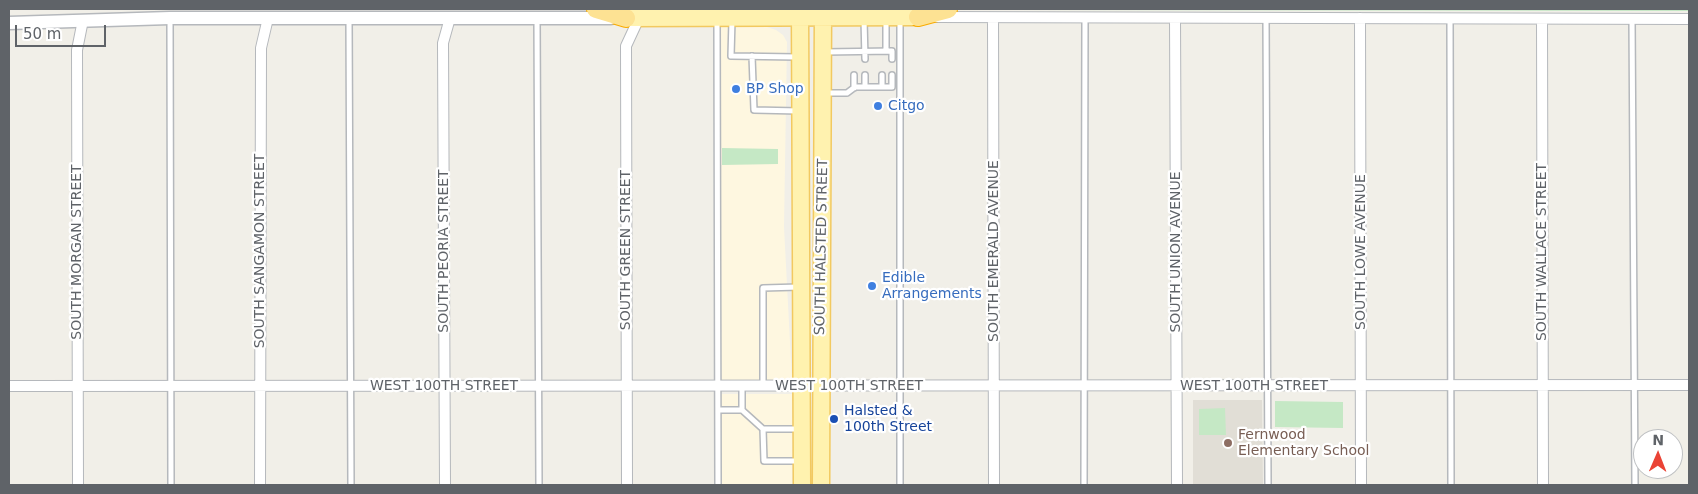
<!DOCTYPE html>
<html>
<head>
<meta charset="utf-8">
<style>
  body { margin:0 }
  #map { position:relative; width:1698px; height:494px; overflow:hidden; background:#f1efe8; font-family:"DejaVu Sans",sans-serif }
  canvas { display:block }
  .frame { position:absolute; inset:0; border:10px solid #5f6368; pointer-events:none }
  .north { position:absolute; left:1633px; top:429px; width:50px; height:50px; box-sizing:border-box; background:#fff; border:1px solid #bfc1c3; border-radius:50%; rotate:1deg; font-size:14px; font-weight:700; line-height:20px; text-align:center; color:#5f6368 }
  .north::after { content:''; display:block; margin:auto; width:18px; height:22px; background:#ea4335; clip-path:polygon(50% 0,100% 100%,50% 72%,0 100%) }
  .scale { position:absolute; left:15px; top:25px; width:91px; height:22px; box-sizing:border-box; border:2px solid #5f6368; border-top:0; padding-left:6px; font-size:15px; line-height:18px; white-space:nowrap; color:#5f6368; -webkit-text-stroke:4px #fff; paint-order:stroke }
</style>
</head>
<body>
<div id="map">
<canvas width="1698" height="494"></canvas>
<div class="frame"></div>
<div class="north">N</div>
<div class="scale">50 m</div>
</div>
<script>
const g = document.querySelector('canvas').getContext('2d');
g.lineJoin = 'round';
function fill(path, color) { g.fillStyle = color; g.fill(path, 'evenodd'); }
function strokePath(path, color, width, dash) { g.strokeStyle = color; g.lineWidth = width; g.lineCap = dash ? 'butt' : 'round'; g.setLineDash(dash || []); g.stroke(path); }
function write(font, color, halo, rows, align = 'center') {
  g.font = font + ' "DejaVu Sans",sans-serif'; g.lineWidth = 4.5; g.setLineDash([]); g.textBaseline = 'middle'; g.strokeStyle = halo; g.fillStyle = color; for (const [text, x, y, turn = 0] of rows) {
    g.save(); g.translate(x, y); g.rotate((+turn || 0) * Math.PI / 180); g.textAlign = isNaN(turn) ? turn : align; if (halo) g.strokeText(text, 0, 0); g.fillText(text, 0, 0); g.restore();
  }
}
const commercial = new Path2D(`
  M717,27H767L776,30L783,35L787,42L784,227L792,381L717,380Z
  M718,394H792V485H717Z`);
const education = new Path2D(`
  M1193,400H1262L1263,485H1193Z`);
const green = new Path2D(`
  M1015,9H1689V11L1015,10Z
  M722,148L778,149V164L722,165Z
  M1275,401L1343,402V428L1275,427Z
  M1225,408L1226,435H1199V409Z`);
const service = new Path2D(`
  M170,18L171,485
  M349,18L351,485
  M537,18L539,485
  M1266,18L1268,485
  M864,19L865,59
  M1450,19L1451,485
  M1632,19L1635,485
  M732,20L731,56L797,57
  M886,20V51
  M717,21L718,485
  M825,52L892,51V59
  M752,56L754,110L799,111
  M854,75V88
  M865,87V75
  M882,87V75
  M826,93H847L855,87H892V75
  M742,386V410L763,429H800
  M763,386V288L799,287
  M718,410H742
  M763,429L764,461H799
  M900,485V20
  M1084,485L1085,18`);
const minor = new Path2D(`
  M937,17L1689,19
  M993,18L994,485
  M1175,18L1177,485
  M1360,18L1361,485
  M1542,19L1543,485
  M9,386L1689,385
  M78,485L77,50L83,20
  M260,485L261,48L268,18
  M445,485L443,43L450,18
  M627,485L626,46L639,18`);
const tertiary = new Path2D(`
  M9,23L170,18H611`);
const primary = new Path2D(`
  M800,9L802,485
  M626,18L918,17
  M821,485L823,9`);
const motorway = new Path2D(`
  M596,9L626,18
  M918,17L948,9`);
const markers = [
  [736,89,5,"#3f7fe0"],
  [878,106,5,"#3f7fe0"],
  [872,286,5,"#3f7fe0"],
  [834,419,5,"#1a4fb4"],
  [1228,443,5,"#8d6e63"]
];
const shopNames = [
  ["BP Shop",746,89],
  ["Citgo",888,106],
  ["Edible",882,278],
  ["Arrangements",882,294]
];
const streetNames = [
  ["SOUTH HALSTED STREET",822,247,-89],
  ["SOUTH GREEN STREET",626,250,-90],
  ["SOUTH SANGAMON STREET",260,251,-90],
  ["SOUTH PEORIA STREET",444,251,-90],
  ["SOUTH EMERALD AVENUE",994,251,-90],
  ["SOUTH MORGAN STREET",77,252,-90],
  ["SOUTH UNION AVENUE",1176,252,-90],
  ["SOUTH LOWE AVENUE",1361,252,-90],
  ["SOUTH WALLACE STREET",1542,252,-90],
  ["WEST 100TH STREET",444,386],
  ["WEST 100TH STREET",849,386],
  ["WEST 100TH STREET",1254,386]
];
const transitNames = [
  ["Halsted &",844,411],
  ["100th Street",844,427]
];
const educationNames = [
  ["Fernwood",1238,435],
  ["Elementary School",1238,451]
];
fill(commercial, '#fef7e0');
fill(education, '#e1ded6');
fill(green, '#c5e8c5');
strokePath(service, '#b5b8bc', 8);
strokePath(minor, '#b5b8bc', 12);
strokePath(tertiary, '#b5b8bc', 15);
strokePath(primary, '#f2c960', 19);
strokePath(motorway, '#f9ab00', 20);
strokePath(service, '#fff', 5);
strokePath(minor, '#fff', 10);
strokePath(tertiary, '#fff', 12);
strokePath(primary, '#fff2af', 16);
strokePath(motorway, '#fde293', 18);
for (const [x, y, r, color] of markers) { const dot = new Path2D(); dot.arc(x, y, r, 0, 2 * Math.PI); g.fillStyle = color; g.fill(dot); strokePath(dot, '#fff', 2); }
write('14px', '#366cbe', '#fff', shopNames, 'left');
write('14px', '#5f6368', '#fff', streetNames);
write('14px', '#164399', '#fff', transitNames, 'left');
write('14px', '#785e54', '#fff', educationNames, 'left');
</script>
</body>
</html>
